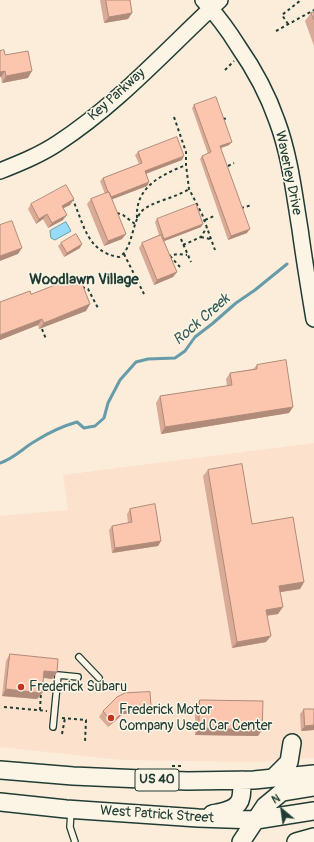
<!DOCTYPE html>
<html>
<head>
<meta charset="utf-8">
<style>
  body { margin:0 }
  #map { position:relative; width:314px; height:842px; overflow:hidden; background:#fcecda; font-family:Pangolin,sans-serif }
  canvas { display:block }
  .north { position:absolute; left:262px; top:790px; width:40px; height:40px; -webkit-text-stroke:3px #fcf5e5; paint-order:stroke; rotate:331deg; font-size:11px; font-weight:700; line-height:16px; text-align:center; color:#1f3d34 }
  .north::after { content:''; display:block; margin:auto; width:14px; height:18px; background:#1f3d34; clip-path:polygon(50% 0,100% 100%,50% 72%,0 100%) }
</style>
</head>
<body>
<div id="map">
<canvas width="314" height="842"></canvas>
<div class="north">N</div>
</div>
<script>
const g = document.querySelector('canvas').getContext('2d');
g.lineJoin = 'round';
function fill(path, color) { g.fillStyle = color; g.fill(path, 'evenodd'); }
function strokePath(path, color, width, dash) { g.strokeStyle = color; g.lineWidth = width; g.lineCap = dash ? 'butt' : 'round'; g.setLineDash(dash || []); g.stroke(path); }
function write(font, color, halo, rows, align = 'center') {
  g.font = font + ' Pangolin,sans-serif'; g.lineWidth = 3; g.setLineDash([]); g.textBaseline = 'middle'; g.strokeStyle = halo; g.fillStyle = color; for (const [text, x, y, turn = 0] of rows) {
    g.save(); g.translate(x, y); g.rotate((+turn || 0) * Math.PI / 180); g.textAlign = isNaN(turn) ? turn : align; if (halo) g.strokeText(text, 0, 0); g.fillText(text, 0, 0); g.restore();
  }
}
const built = new Path2D(`
  M314,443V758L254,762L122,760L0,747V516L68,510L63,475Z`);
const water = new Path2D(`
  M66,222L71,231L55,240L51,238L50,231Z`);
const stream = new Path2D(`
  M0,463C15,458 24,447 37,440C50,432 63,426 77,422L84,428L95,426L104,418L108,403L120,380L136,362L148,359L175,358L185,351L195,337L212,324L236,303L255,290L287,264`);
const path = new Path2D(`
  M288,24L282,15L301,0
  M276,31L314,10
  M225,70L234,61
  M174,117L186,152V165L189,189L202,214L215,250
  M223,119L228,118
  M228,166L234,163
  M72,198C84,223 86,252 119,257C132,251 132,223 141,212C149,202 176,198 189,189
  M241,208L252,205
  M117,213L123,215L135,224
  M137,218C135,187 161,175 186,165
  M205,220L214,216
  M201,237L210,239
  M181,239L191,262
  M183,245L201,237L207,227
  M124,254L144,294
  M168,256L178,254L187,255
  M170,256L180,267
  M82,287L88,289L99,310
  M42,329L46,339
  M4,707L47,711
  M40,710L41,691
  M62,718L86,720L85,742
  M62,734L65,718
  M172,766H183`);
const lane = new Path2D(`
  M79,657L99,678
  M53,727L58,675L78,677
  M71,811L70,827L75,842`);
const secondary = new Path2D(`
  M203,0C216,14 228,30 238,46C254,69 268,95 277,121C290,156 294,193 300,229C304,259 309,289 314,319
  M0,171C20,163 40,155 58,143C118,104 167,49 220,0`);
const primary = new Path2D(`
  M0,770L73,776L187,781L254,780L314,774
  M273,778L289,762L292,743
  M0,802L66,809L198,818L256,820L314,811
  M212,814C222,812 239,810 241,797C242,792 242,786 242,780
  M241,842L265,806L282,792L314,787
  M296,842L314,837`);
const wall = new Path2D(`
  M100,0H130L132,13L128,19L104,23Z
  M314,12V46L305,21L311,13Z
  M0,51L5,55L28,78L2,83L1,77H0Z
  M194,105L229,145L221,148L247,233L228,240L200,159L202,156L208,154L192,108Z
  M138,152L182,160L146,173L149,182L147,186L112,199L122,239L104,246L87,204L91,199L105,194L100,181L103,178L139,164L135,155Z
  M74,199L70,205L63,208V220L48,228L43,219L36,224L28,209L31,204Z
  M157,219L201,227L164,241L177,272L173,277L154,285L139,248L142,243L159,235L155,222Z
  M61,243L80,248L64,257L58,246Z
  M31,294L90,304L86,311L39,329L38,325L0,340V302Z
  M257,365L293,407L289,413L161,434L156,403L160,396L227,386L226,379L230,373L253,369Z
  M208,470L252,524L304,582L300,589L280,592L278,614L267,616L266,642L232,648L203,476Z
  M130,509L161,541L158,546L112,553L109,530L112,526L128,523L127,514Z
  M10,654L57,672L52,679L43,678L42,693L37,699L2,696L6,661Z
  M200,700L258,736L195,735V706Z
  M304,709L314,730L301,731L300,714Z
  M103,711L147,712L123,714L108,727L99,717Z`);
const shadedWall = new Path2D(`
  M132,13L128,19L104,23L109,17Z
  M5,71L1,77H0V72Z
  M32,71L28,78L2,83L6,76Z
  M232,142L229,145L218,149L220,146Z
  M184,156L182,160L143,175L145,171Z
  M149,182L147,186L108,201L110,197Z
  M74,199L70,205L58,211L62,206Z
  M47,214L43,219L36,224L39,219Z
  M67,215L63,220L48,228L52,223Z
  M203,224L201,227L162,242L164,239Z
  M250,229L247,233L228,240L231,236Z
  M126,234L122,239L104,246L108,241Z
  M82,244L80,248L64,257L67,253Z
  M22,248L18,254L0,261V256Z
  M177,272L173,277L154,285L157,280Z
  M90,304L86,311L39,329L44,323Z
  M42,319L38,325L0,340V335Z
  M293,407L289,413L161,434L165,427Z
  M161,541L158,546L112,553L115,548Z
  M304,582L300,589L275,593L279,586Z
  M283,607L278,614L262,616L266,610Z
  M271,636L266,642L232,648L237,642Z
  M44,671L57,672L52,679L40,677Z
  M6,689L42,693L37,699L2,696Z
  M151,707L147,712L123,714L108,727L112,722L127,709Z
  M314,725V730L301,731L305,726Z
  M199,728L262,730L258,736L195,735Z`);
const building = new Path2D(`
  M106,0H130L132,13L109,17Z
  M314,12V20L311,13Z
  M4,50L5,55L28,51L32,71L6,76L5,71L0,72V51Z
  M216,97L232,142L220,146L250,229L231,236L202,156L211,152L194,105Z
  M177,137L184,156L145,171L149,182L111,197L109,192H108L103,178L142,163L138,152Z
  M66,185L74,199L62,206L67,215L52,223L47,214L39,219L31,204Z
  M109,192L126,234L108,241L91,199Z
  M196,204L203,224L164,239L157,219Z
  M12,221L22,248L0,256V225Z
  M76,234L82,244L67,253L61,243Z
  M161,235L177,272L157,280L142,243Z
  M79,276L90,304L44,323L42,319L0,335V302L30,291L31,294Z
  M286,360L293,407L165,427L160,396L232,385L230,373L257,369V365Z
  M242,464L252,524L293,517L304,582L279,586L283,607L266,610L271,636L237,642L208,470Z
  M155,504L161,541L115,548L112,526L132,522L130,509Z
  M10,654L58,659L57,672L44,671L42,693L6,689Z
  M150,692L151,707L127,709L112,722L103,711L117,697L125,693Z
  M200,700L263,701L262,730L199,728Z
  M304,709H314V725L305,726Z`);
const markers = [
  [21,687,4,"#c8321e"],
  [111,718,4,"#c8321e"]
];
const shields = [
  [157,780,44]
];
const shieldNames = [
  ["US 40",157,780]
];
const streetNames = [
  ["Key Parkway",117,95,-42],
  ["Waverley Drive",288,173,78],
  ["West Patrick Street",157,815,4]
];
const poiNames = [
  ["Frederick Subaru",29,687],
  ["Frederick Motor",119,710],
  ["Company Used Car Center",119,726]
];
const neighbourhoodNames = [
  ["Woodlawn Village",84,280]
];
const waterNames = [
  ["Rock Creek",202,320,-41]
];
fill(built, '#fce1cd');
fill(water, '#96dbf8');
strokePath(water, '#669caa', 1);
strokePath(stream, '#669caa', 3);
strokePath(lane, '#1f3d34', 8);
strokePath(secondary, '#1f3d34', 18);
strokePath(primary, '#1f3d34', 20);
strokePath(path, '#1f3d34', 2, [3, 3]);
strokePath(lane, '#fcf5e5', 5.5);
strokePath(secondary, '#fcf5e5', 15);
strokePath(primary, '#fcf5e5', 17);
fill(wall, '#d9aa96');
fill(shadedWall, '#b08b7a');
fill(building, '#fcc6ae');
strokePath(building, '#b08b7a', 1);
for (const [x, y, r, color] of markers) { const dot = new Path2D(); dot.arc(x, y, r, 0, 2 * Math.PI); g.fillStyle = color; g.fill(dot); strokePath(dot, '#fcf5e5', 1.5); }
for (const [x, y, w] of shields) { const box = new Path2D(); box.roundRect(x - w / 2, y - 11, w, 22, 3); g.fillStyle = '#fcf5e5'; g.fill(box); strokePath(box, '#1f3d34', 1); }
write('bold 13px', '#1f3d34', null, shieldNames);
write('14px', '#1f3d34', '#fcf5e5', streetNames);
write('14px', '#1f3d34', '#fcf5e5', poiNames, 'left');
write('bold 15px', '#1f3d34', '#fcf5e5', neighbourhoodNames);
write('italic 15px', '#375d5b', '#fcf5e5', waterNames);
</script>
</body>
</html>
